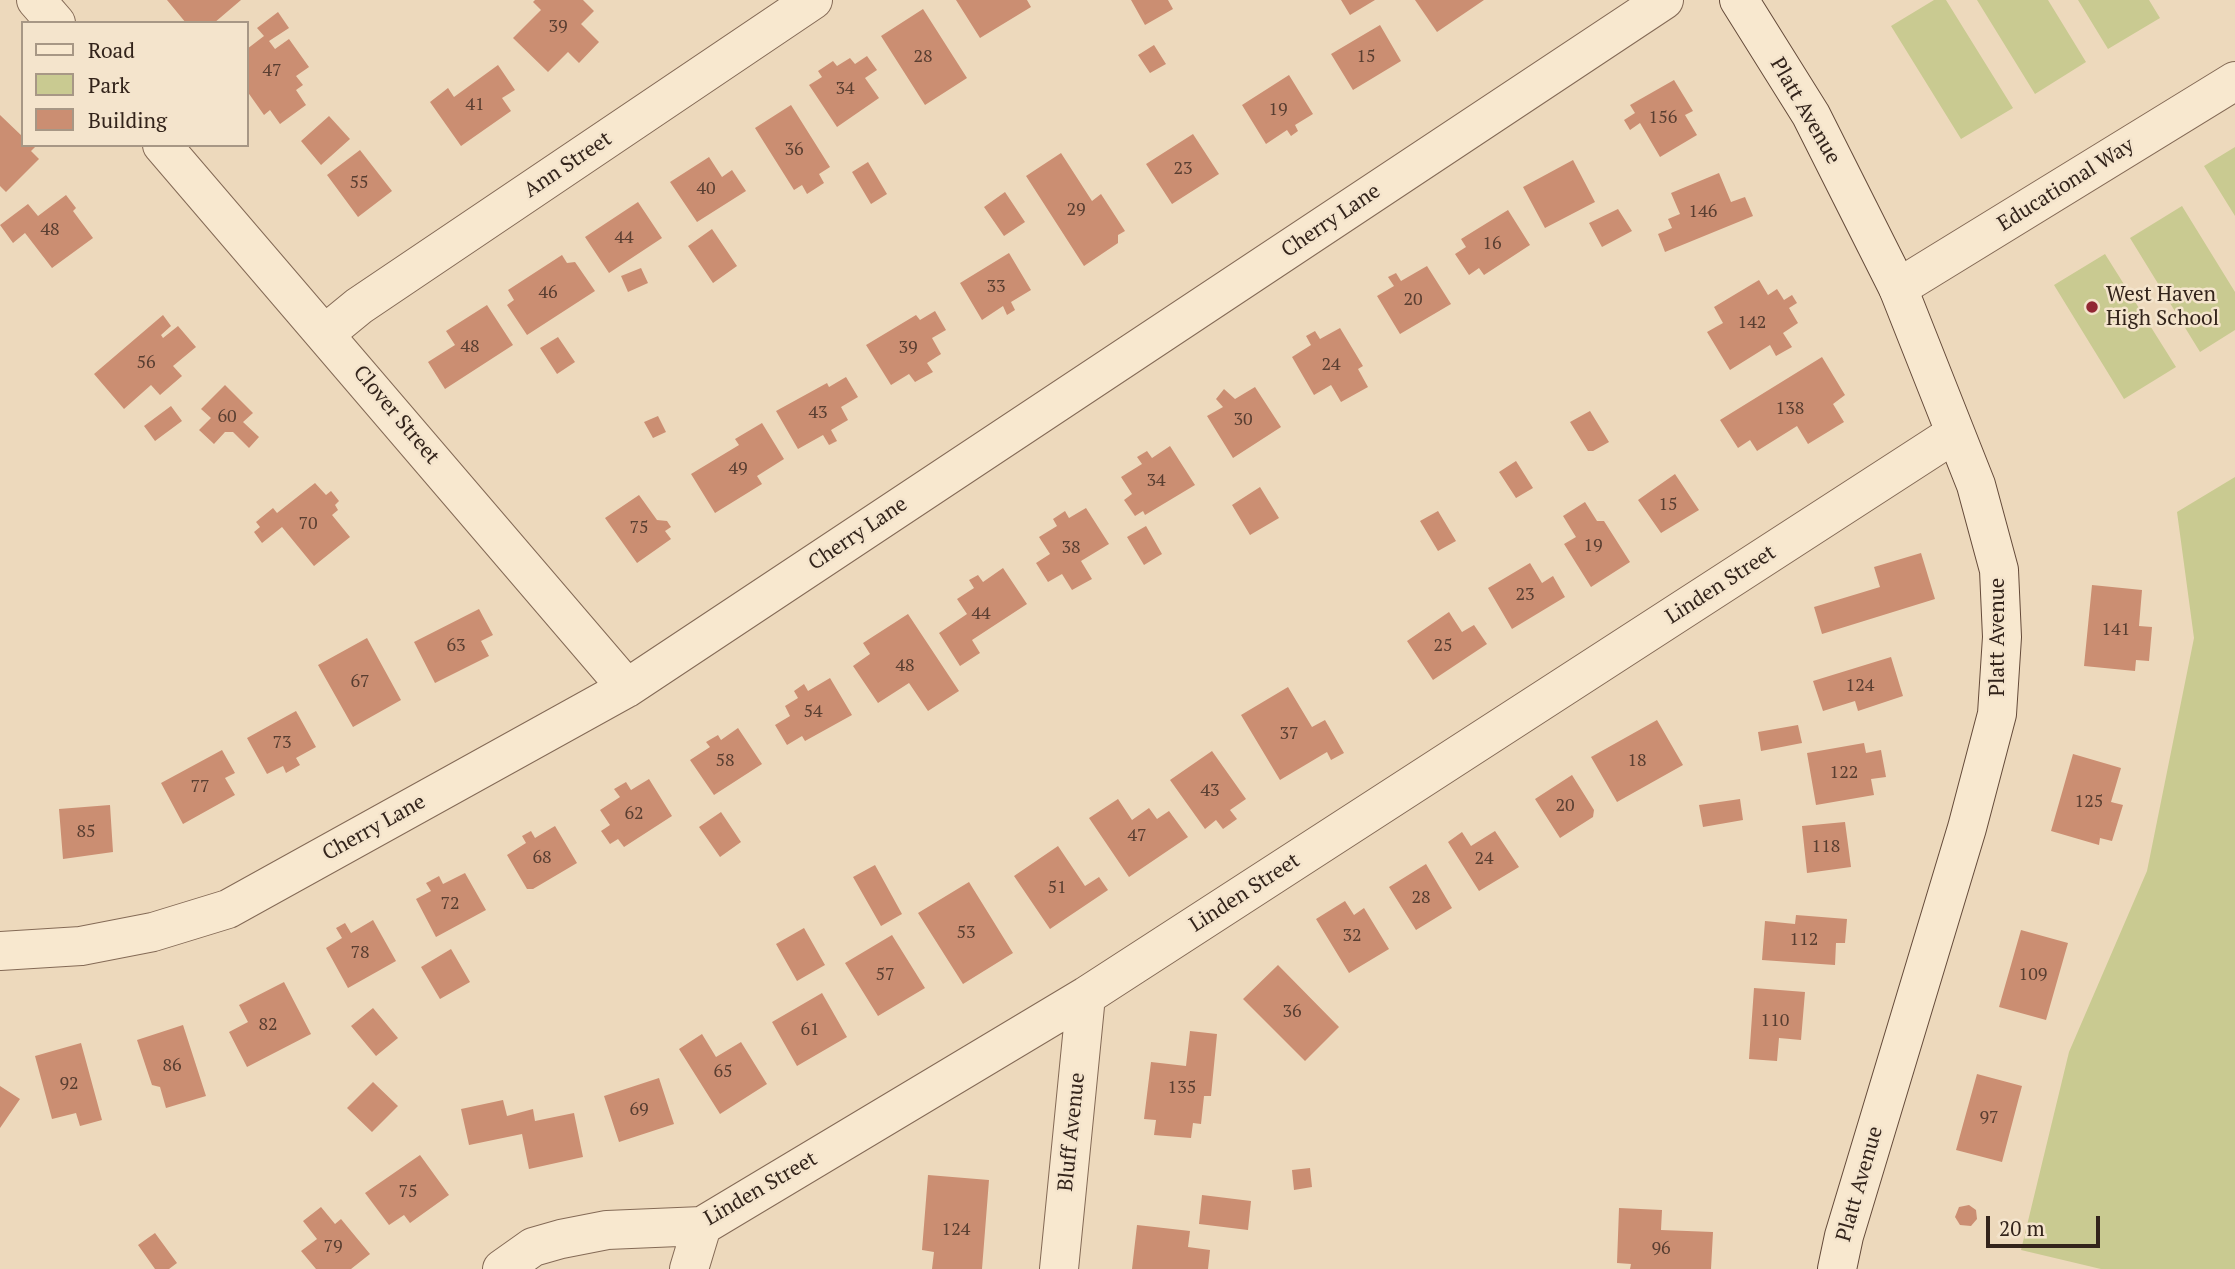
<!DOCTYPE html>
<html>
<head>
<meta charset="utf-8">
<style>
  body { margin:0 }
  #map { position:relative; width:2235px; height:1269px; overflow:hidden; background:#edd9bc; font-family:"PT Serif",serif }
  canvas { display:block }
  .legend { position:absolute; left:21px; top:21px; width:228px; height:126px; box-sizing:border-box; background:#f4e4cc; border:2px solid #a79785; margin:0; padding:9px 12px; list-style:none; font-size:21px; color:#33241b }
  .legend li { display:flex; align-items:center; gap:14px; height:35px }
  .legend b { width:35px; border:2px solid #a79785 }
  .scale { position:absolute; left:1986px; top:1216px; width:114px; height:32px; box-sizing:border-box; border:4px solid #33241b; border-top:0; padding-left:9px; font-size:21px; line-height:24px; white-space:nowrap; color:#33241b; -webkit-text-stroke:5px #f4e4cc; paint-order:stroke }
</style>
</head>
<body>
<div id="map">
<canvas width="2235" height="1269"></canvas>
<ul class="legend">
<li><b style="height:9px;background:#f8e8cf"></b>Road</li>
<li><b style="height:19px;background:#c9ca91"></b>Park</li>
<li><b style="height:19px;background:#cb8e72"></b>Building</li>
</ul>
<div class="scale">20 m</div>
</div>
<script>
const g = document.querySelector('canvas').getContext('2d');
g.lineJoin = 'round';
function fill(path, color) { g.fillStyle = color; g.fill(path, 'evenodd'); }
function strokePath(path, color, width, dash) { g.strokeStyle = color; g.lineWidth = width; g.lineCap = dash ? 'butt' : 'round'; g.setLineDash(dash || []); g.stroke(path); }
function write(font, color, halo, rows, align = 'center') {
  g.font = font + ' "PT Serif",serif'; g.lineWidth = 5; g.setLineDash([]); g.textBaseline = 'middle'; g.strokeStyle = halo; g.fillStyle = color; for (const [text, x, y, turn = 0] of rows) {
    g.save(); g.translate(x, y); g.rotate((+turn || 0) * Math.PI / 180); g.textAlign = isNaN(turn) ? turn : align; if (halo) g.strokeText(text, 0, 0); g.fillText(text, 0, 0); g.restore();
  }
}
const green = new Path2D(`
  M1934,0H1946L2013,108L1961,139L1891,26Z
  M1977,0H2048L2086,62L2035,94Z
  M2078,0H2149L2160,18L2108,49Z
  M2235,147V216L2204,166Z
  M2182,206L2235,292V330L2200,352L2130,238Z
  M2105,254L2176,367L2124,399L2054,285Z
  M2235,477V1269H2101L2021,1250L2069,1052L2147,871L2194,638L2177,512Z`);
const building = new Path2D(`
  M167,0H241L214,23H186Z
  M535,0H583L594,11L581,24L599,42L579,63L568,52L548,72L513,38L541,10L533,2Z
  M956,0H1027L1031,7L980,38Z
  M1131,0H1168L1173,9L1145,25Z
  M1341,0H1375L1350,15Z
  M1415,0H1484L1437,32Z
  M923,9L967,78L925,105L881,36Z
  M278,12L289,28L269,41L275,49L289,39L309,67L296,76L303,85L296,90L306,105L280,124L270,110L264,115L247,91V49L264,36L257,28Z
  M1380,25L1401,61L1353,90L1331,54Z
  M1154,45L1166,64L1150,73L1138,55Z
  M867,56L877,70L865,78L879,98L837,127L809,85L822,77L818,71L833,61L837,66L850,58L855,64Z
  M498,65L515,90L502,98L511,111L461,146L430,102L448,88L454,97Z
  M1289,75L1313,114L1295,125L1298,131L1291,136L1287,130L1266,144L1242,105Z
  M1674,80L1693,111L1685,115L1697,135L1660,157L1640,123L1630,130L1624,120L1635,113L1630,105Z
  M791,105L830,167L819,174L824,183L807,194L802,185L794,190L755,128Z
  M0,115L23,137V145H37L31,151L39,159L6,192L0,186Z
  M329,116L350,139L321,165L301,141Z
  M1193,134L1219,174L1172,204L1146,164Z
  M360,150L392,191L358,217L327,175Z
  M1061,153L1092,201L1101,194L1125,231L1118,235V243L1084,266L1026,176Z
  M709,157L722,177L732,170L746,191L697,222L670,182Z
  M1573,160L1595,202L1545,228L1523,187Z
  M868,162L887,194L871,204L852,172Z
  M1719,173L1731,202L1745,197L1753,216L1665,252L1658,234L1672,228L1668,219L1680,214L1671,193Z
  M1005,192L1025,222L1004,236L984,207Z
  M66,195L76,208L73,211L93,238L52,268L25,233L13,243L0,225L28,204L38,216Z
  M638,202L662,238L609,273L585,237Z
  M1618,209L1632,231L1602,247L1589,223Z
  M1508,210L1530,245L1484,275L1479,268L1469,275L1455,254L1466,247L1461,239Z
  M712,229L737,266L713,283L688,246Z
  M1009,253L1031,290L1011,302L1015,310L1007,315L1003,306L982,320L960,283Z
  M562,255L567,263L575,262L595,291L527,335L507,305L514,300L508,290Z
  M1427,266L1451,304L1400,334L1377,296L1394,286L1388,277L1396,273L1401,281Z
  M641,268L648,283L628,292L621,276Z
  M1759,280L1768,295L1777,289L1784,300L1792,295L1797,303L1789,308L1798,323L1783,333L1792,347L1776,356L1770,345L1730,370L1707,332L1723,323L1714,307Z
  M487,305L513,345L445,389L428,362L455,345L446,331Z
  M935,311L946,330L932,338L941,354L927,363L933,372L915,382L909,374L891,385L866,345L916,315L920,320Z
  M163,315L171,326L161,335L163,338L178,326L196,347L173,366L182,376L160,395L151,385L124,409L94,374Z
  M1340,328L1363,366L1358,369L1368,387L1341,402L1331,385L1314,395L1292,357L1311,345L1306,336L1315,331L1320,339Z
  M558,337L575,362L557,374L540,348Z
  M1822,357L1845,395L1833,404L1844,422L1808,444L1797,426L1757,451L1750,440L1738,448L1720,420Z
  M846,377L858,397L841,407L848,420L831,430L837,441L829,445L823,435L798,449L776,411L827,383L829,387Z
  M225,385L253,413L243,422L259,437L249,448L233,432H225L214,444L199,430L211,418L201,409Z
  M1255,387L1281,427L1233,458L1207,416L1223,407L1216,399L1224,389L1235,399Z
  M171,406L182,421L155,441L144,426Z
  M1590,411L1609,442L1593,451H1588L1570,422Z
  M658,416L666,432L653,438L644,422Z
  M762,423L784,459L757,476L762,484L715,513L691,474L739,445L735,439Z
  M1170,446L1195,485L1145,515L1143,511L1135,516L1124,500L1132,494L1121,477L1142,464L1137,457L1147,451L1152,458Z
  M1516,461L1533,488L1516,498L1499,472Z
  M1675,474L1699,510L1661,533L1638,500Z
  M315,483L326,495L331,491L339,501L335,505L338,510L332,515L350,537L314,566L282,527L262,543L254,532L260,527L256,522L273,508L277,513Z
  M1260,487L1279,518L1250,535L1232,505Z
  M639,495L657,520L667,521L671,527L665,531L671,539L637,563L605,518Z
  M1585,502L1597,521H1604L1630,562L1591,587L1564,544L1576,537L1563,516Z
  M1086,508L1109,544L1081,561L1092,579L1072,590L1062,574L1048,582L1036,563L1050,554L1039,537L1057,526L1053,519L1065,511L1069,518Z
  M1438,511L1456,541L1438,551L1420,521Z
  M1146,526L1162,554L1144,565L1127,537Z
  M1921,553L1935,599L1822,634L1814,607L1880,587L1874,567Z
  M1530,563L1542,583L1553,576L1565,597L1512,629L1488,588Z
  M1003,568L1027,604L972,640L980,653L960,666L939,633L967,614L957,599L974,588L969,580L978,575L983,582Z
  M2092,585L2142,590L2139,626L2152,627L2149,661L2136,660L2135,671L2084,666Z
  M479,609L493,635L481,641L489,656L435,683L414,642Z
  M1449,612L1462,632L1474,625L1487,644L1433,680L1407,641Z
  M908,614L959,691L928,711L909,683L878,703L853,666L870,654L863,643Z
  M367,638L401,700L353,727L318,665Z
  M1891,657L1903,696L1858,711L1855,701L1823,711L1813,681Z
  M830,678L852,715L805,741L802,736L787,745L775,725L790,716L785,706L798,698L794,691L804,684L808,691Z
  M1288,687L1312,727L1325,720L1344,753L1331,760L1327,752L1280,780L1241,715Z
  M296,711L316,747L296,758L300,765L286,773L283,766L267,774L247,738Z
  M1657,720L1683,765L1617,802L1591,757Z
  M1798,725L1802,743L1761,751L1758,732Z
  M738,728L762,764L714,795L690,760L710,747L706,742L718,735L721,740Z
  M1864,743L1866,753L1881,750L1886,777L1871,779L1874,795L1816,805L1807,753Z
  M222,750L235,773L225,778L235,795L183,824L161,783Z
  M1212,751L1246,799L1230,810L1237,819L1223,829L1216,820L1205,829L1170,780Z
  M2073,754L2121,768L2111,802L2123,805L2112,841L2100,838L2099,845L2051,831Z
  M1572,775L1594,810L1593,817L1560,838L1535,799Z
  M649,779L672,816L624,847L618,839L610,844L601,831L610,825L600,810L620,797L614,789L626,782L631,790Z
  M1118,799L1132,820L1149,808L1157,819L1169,811L1188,837L1129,877L1089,818Z
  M1740,799L1743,820L1703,827L1699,805Z
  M110,805L113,852L63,859L59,809Z
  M721,812L741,842L720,857L699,827Z
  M1845,822L1851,867L1807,873L1802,826Z
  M555,826L577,863L533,889H527L507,855L526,843L522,836L531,831L535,838Z
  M1495,831L1519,867L1479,891L1448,842L1462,832L1471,846Z
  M1058,846L1085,886L1099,877L1108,890L1050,929L1014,876Z
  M1426,864L1452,908L1416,930L1389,887Z
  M875,865L902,914L881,926L853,877Z
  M465,873L486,910L436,937L416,899L431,891L426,883L439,876L443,884Z
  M969,882L1013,953L963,984L918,913Z
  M1345,901L1354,915L1364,908L1389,949L1349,973L1316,919Z
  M1796,915L1847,919L1845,943H1836L1835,965L1762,960L1765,921L1795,924Z
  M373,920L396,961L348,988L326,948L342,938L336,928L345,923L351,933Z
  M804,928L825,965L797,981L776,944Z
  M2021,930L2068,943L2046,1020L1999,1007Z
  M892,935L925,988L878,1016L845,963Z
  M451,949L470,982L440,999L421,967Z
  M1278,965L1339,1027L1305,1061L1243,999Z
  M284,982L311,1034L247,1067L229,1032L248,1022L239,1005Z
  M1754,988L1805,992L1801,1040L1779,1038L1777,1061L1749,1059Z
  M822,993L847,1037L797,1066L772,1022Z
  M373,1008L398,1038L376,1056L351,1026Z
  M183,1025L206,1096L166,1108L160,1087L152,1085L137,1040Z
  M1190,1031L1217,1034L1211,1096H1204L1201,1124L1193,1123L1191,1138L1154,1135L1156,1120L1144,1119L1151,1062L1186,1066Z
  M702,1034L716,1057L741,1042L767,1084L720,1114L679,1049Z
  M81,1043L102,1120L80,1126L76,1113L52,1119L35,1056Z
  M1977,1074L2022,1086L2002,1162L1956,1150Z
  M659,1078L674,1124L619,1142L604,1096Z
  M373,1082L398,1106L372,1132L347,1108Z
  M0,1086L20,1099L0,1128Z
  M503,1100L507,1116L533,1109L535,1121L574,1113L583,1157L529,1169L522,1134L469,1145L461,1109Z
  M420,1155L449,1195L410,1223L404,1215L389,1225L365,1193Z
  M1310,1168L1312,1187L1294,1190L1292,1170Z
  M928,1175L989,1180L982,1269H932L934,1252L922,1250Z
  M1202,1195L1251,1201L1248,1230L1199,1224Z
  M1969,1205L1976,1210L1977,1219L1971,1226L1960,1225L1955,1217L1959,1207Z
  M321,1207L335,1224L341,1219L370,1254L351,1269H316L301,1251L317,1239L303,1221Z
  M1619,1208L1662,1210L1661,1230L1713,1232L1711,1269H1630L1631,1264L1617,1263Z
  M1137,1225L1190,1231L1188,1247L1210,1250L1208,1269H1132Z
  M155,1233L177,1263L169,1269H155L138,1245Z`);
const minor = new Path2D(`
  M36,0L56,23
  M162,145L627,688
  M1898,288L2235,81
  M326,333L359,306L813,0
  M0,951L81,946L153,932L228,909L627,688L1664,0
  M502,1269L533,1247L561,1239L607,1230L702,1226L1086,996L1954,434
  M689,1269L702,1226
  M1059,1269L1086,996`);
const secondary = new Path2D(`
  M1739,0L1811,115L1898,288L1976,485L1999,570L2002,637L1997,714L1967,828L1844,1236L1837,1269`);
const markers = [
  [2092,307,7,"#922733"]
];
const numberNames = [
  ["39",558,27],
  ["28",923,57],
  ["15",1366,57],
  ["47",272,71],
  ["34",845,89],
  ["41",475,105],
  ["19",1278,110],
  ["156",1663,118],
  ["36",794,150],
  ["23",1183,169],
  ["55",359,183],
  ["40",706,189],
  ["29",1076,210],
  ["146",1703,212],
  ["48",50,230],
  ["44",624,238],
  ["16",1492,244],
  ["33",996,287],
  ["46",548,293],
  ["20",1413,300],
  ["142",1752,323],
  ["48",470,347],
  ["39",908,348],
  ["56",146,363],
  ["24",1331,365],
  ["138",1790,409],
  ["43",818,413],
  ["60",227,417],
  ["30",1243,420],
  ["49",738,469],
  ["34",1156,481],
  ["15",1668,505],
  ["70",308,524],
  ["75",639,528],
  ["19",1593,546],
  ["38",1071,548],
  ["23",1525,595],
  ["44",981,614],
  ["141",2116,630],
  ["63",456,646],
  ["25",1443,646],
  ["48",905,666],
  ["67",360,682],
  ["124",1860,686],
  ["54",813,712],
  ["37",1289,734],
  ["73",282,743],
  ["58",725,761],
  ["18",1637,761],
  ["122",1844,773],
  ["77",200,787],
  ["43",1210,791],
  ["125",2089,802],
  ["20",1565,806],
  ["62",634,814],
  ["85",86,832],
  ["47",1137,836],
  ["118",1826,847],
  ["68",542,858],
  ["24",1484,859],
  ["51",1057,888],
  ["28",1421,898],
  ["72",450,904],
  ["53",966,933],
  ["32",1352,936],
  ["112",1804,940],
  ["78",360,953],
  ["57",885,975],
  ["109",2033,975],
  ["36",1292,1012],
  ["110",1775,1021],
  ["82",268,1025],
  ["61",810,1030],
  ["86",172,1066],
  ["65",723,1072],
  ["92",69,1084],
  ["135",1182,1088],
  ["69",639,1110],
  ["97",1989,1118],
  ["75",408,1192],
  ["124",956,1230],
  ["79",333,1247],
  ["96",1661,1249]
];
const streetNames = [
  ["Platt Avenue",1805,111,60],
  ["Ann Street",568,165,-34],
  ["Educational Way",2066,185,-32],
  ["Cherry Lane",1331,221,-34],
  ["Clover Street",396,415,50],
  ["Cherry Lane",858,534,-34],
  ["Linden Street",1721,585,-33],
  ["Platt Avenue",1998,637,-90],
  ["Cherry Lane",374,828,-29],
  ["Linden Street",1245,893,-33],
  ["Bluff Avenue",1072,1132,-84],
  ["Platt Avenue",1860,1184,-74],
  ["Linden Street",761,1189,-30]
];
const poiNames = [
  ["West Haven",2106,295],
  ["High School",2106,319]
];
fill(green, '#c9ca91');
fill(building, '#cb8e72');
strokePath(minor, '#846a56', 40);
strokePath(secondary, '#654b3a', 40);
strokePath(minor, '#f8e8cf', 38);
strokePath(secondary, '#f8e8cf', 38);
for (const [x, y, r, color] of markers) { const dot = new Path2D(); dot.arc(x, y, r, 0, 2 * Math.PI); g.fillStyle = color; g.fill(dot); strokePath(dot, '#f4e4cc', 2.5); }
write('18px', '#593e31', null, numberNames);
write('21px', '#33241b', '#f4e4cc', streetNames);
write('21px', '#33241b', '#f4e4cc', poiNames, 'left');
</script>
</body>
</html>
